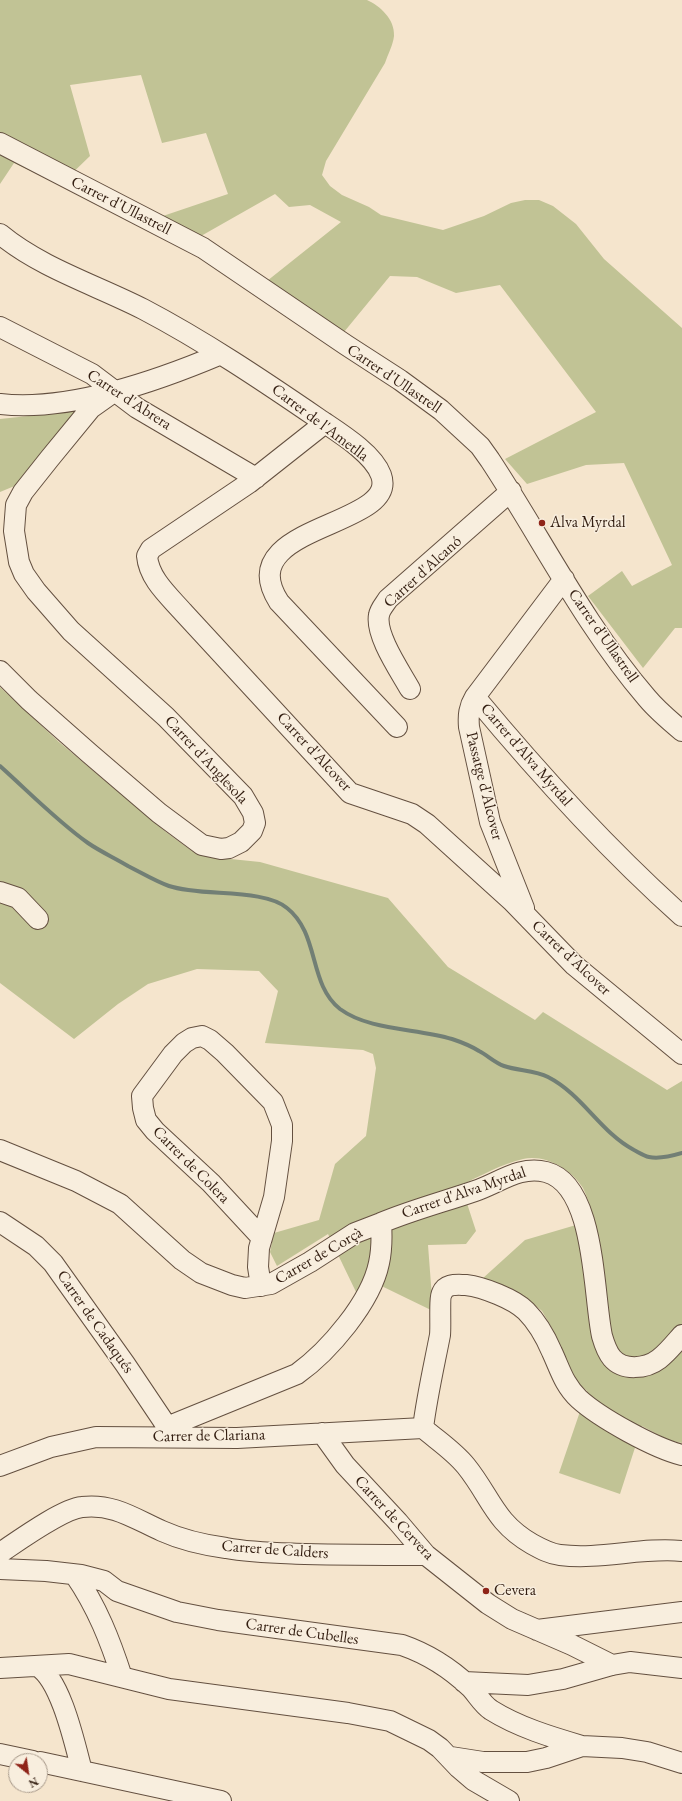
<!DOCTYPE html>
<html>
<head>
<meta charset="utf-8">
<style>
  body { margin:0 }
  #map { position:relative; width:682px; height:1801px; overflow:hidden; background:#f5e5cd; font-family:"EB Garamond",serif }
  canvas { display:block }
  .north { position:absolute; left:8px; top:1753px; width:40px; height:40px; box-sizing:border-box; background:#f8eede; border:1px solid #a99b8c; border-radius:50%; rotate:150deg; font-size:11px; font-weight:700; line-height:16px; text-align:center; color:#331e11 }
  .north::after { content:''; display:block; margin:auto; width:14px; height:18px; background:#8f2418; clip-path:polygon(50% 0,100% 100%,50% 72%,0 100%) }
</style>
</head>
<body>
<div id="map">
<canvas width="682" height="1801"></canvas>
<div class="north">N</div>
</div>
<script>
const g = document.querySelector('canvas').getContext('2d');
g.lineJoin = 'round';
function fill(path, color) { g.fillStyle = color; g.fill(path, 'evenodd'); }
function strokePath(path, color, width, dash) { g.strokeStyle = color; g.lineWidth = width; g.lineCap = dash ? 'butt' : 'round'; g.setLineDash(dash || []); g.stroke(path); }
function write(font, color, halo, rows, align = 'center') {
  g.font = font + ' "EB Garamond",serif'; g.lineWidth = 3; g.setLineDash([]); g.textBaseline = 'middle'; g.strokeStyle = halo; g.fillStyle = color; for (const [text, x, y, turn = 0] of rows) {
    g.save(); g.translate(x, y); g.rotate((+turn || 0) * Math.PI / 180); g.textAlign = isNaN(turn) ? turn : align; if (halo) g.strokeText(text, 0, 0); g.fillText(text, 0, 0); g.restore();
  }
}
const green = new Path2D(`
  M0,0H367C380,6 395,19 394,36C393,45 388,54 385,63L326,161L322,175L330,186L342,195L369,207L381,215L443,230L484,216L511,203L525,200H539L553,206L576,224L604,259L682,328V628H675L643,668L588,596L622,571L632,586L672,565L624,463L586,465L527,484L505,459L596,412L500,285L456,293L417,277L390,276L344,332L267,281L341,222L310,205L289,207L275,194L201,236L160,217L228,194L206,133L162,143L141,75L70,85L90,156L60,185L14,163L0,184Z
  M75,411V414L17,485L0,492V419Z
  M0,687L59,742L166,832L192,851L221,858L260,862L388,898L448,967L535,1020L543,1012L667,1090L682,1081V1443L668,1440L642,1426L620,1494L559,1473L587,1391L571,1377L553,1330L542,1311L530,1301L506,1288L482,1279L525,1240L593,1220C591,1210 588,1198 583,1188C571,1169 545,1154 523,1159C501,1164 481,1176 461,1185L476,1231L466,1244L428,1245L433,1311L365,1278L357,1294L328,1234L277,1266L270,1252L274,1233L319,1220L335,1164L366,1136L376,1068L373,1054L363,1050L265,1043L278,991L259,971L197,969L148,984L118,1004L74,1039L0,983Z`);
const stream = new Path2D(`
  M0,766C29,792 57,821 88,843C101,852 115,858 128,866C142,873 155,881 169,886C202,897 263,888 287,908C320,934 308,984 340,1009C370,1031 417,1028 452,1039C461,1042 471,1046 479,1051C487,1055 495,1063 504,1066C518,1071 535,1070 548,1077C583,1095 600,1132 634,1150C638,1152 644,1156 649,1157C659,1159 672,1156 682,1153`);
const minor = new Path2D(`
  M0,143L203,248L346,345L400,380L441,410L480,446L490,460C542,539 585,626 647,698C657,710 670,721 682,731
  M0,234C41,268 96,285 143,309C204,341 262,380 319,419C338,432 373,453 381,475C400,528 229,524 279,602L397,727
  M0,327L92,374L137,408L256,478
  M0,404C70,412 157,381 221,354
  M325,423L249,483L151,549L147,556C149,579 169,596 183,612L350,793L412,814L427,824L512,901L574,965L682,1054
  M564,579L475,697C539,774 607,849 682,916
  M0,671L29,700L89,753L159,813L202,845L221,849L229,848L241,842L252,831L255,823L253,813L243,796L166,717L71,631L36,591L24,574L19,562L14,531L16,505L23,492L50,458L91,408L115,391
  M410,689C400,671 375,635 379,615C380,609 385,604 388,599L511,491
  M475,697C469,707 468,715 469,727L490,822L524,908
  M0,892L18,898L38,919
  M0,1150L76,1181L120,1204L182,1260L201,1273L232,1285L245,1288L271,1284L310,1262L355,1233L381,1223C382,1237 382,1249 379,1263C371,1302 329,1351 297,1374L167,1427
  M0,1222L36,1246L53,1263L125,1364L174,1437
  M381,1223C412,1210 443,1202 475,1191C499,1183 520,1165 546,1172C596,1185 593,1294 602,1336C604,1343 607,1352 612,1358C623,1371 646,1369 659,1359C668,1352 675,1343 682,1335
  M261,1286L258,1267L259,1248L274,1197L282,1141V1125L273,1102L225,1053L210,1040L202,1036L192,1038L184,1043L173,1054L142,1096L143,1108L146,1120L155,1131L211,1183L262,1238
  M423,1428C427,1396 434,1366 440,1335C441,1326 439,1298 442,1293C446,1283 457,1285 466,1285C483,1287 514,1299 526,1311C537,1322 546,1338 552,1352C560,1369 564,1385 579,1399C600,1418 654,1448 682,1455
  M423,1428C437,1440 454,1451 466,1466C491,1497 494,1522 532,1544C541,1549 550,1554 560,1555C601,1560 641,1547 682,1551
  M322,1433L345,1465L398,1522L426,1555L488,1604L512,1619L572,1645L612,1665
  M0,1466L51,1447L96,1437L237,1438L423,1428
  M0,1553C18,1541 62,1509 82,1507C113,1503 135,1519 162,1531C182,1540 204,1545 226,1548C252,1553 278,1553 305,1554C345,1555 385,1555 426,1555
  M0,1569L46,1571L81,1575L104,1581L117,1591L177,1612L218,1620L402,1645C428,1654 450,1668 470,1687C477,1694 482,1704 491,1710C518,1727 551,1737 582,1746
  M75,1575C97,1607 110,1640 122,1677
  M537,1630L682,1612
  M37,1666C61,1679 75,1745 82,1771
  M0,1668L69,1664L169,1689L348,1713L390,1721L429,1740L440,1748L459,1768L473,1780L509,1801
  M464,1682L528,1685L563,1679L612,1665L630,1662L682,1668
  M0,1754L33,1761
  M451,1757L483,1762H527L546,1758L582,1746L622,1748L647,1752L682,1763
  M40,1762L221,1801`);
const markers = [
  [542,523,4,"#8f2418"],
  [486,1591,4,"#8f2418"]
];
const streetNames = [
  ["Carrer d'Ullastrell",121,206,27],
  ["Carrer d'Ullastrell",394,379,34],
  ["Carrer d'Abrera",129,400,33],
  ["Carrer de l'Ametlla",320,423,37],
  ["Carrer d'Alcanó",423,572,-42],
  ["Carrer d'Ullastrell",603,636,55],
  ["Carrer d'Alcover",314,752,47],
  ["Carrer d'Alva Myrdal",526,755,49],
  ["Carrer d'Anglesola",206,760,47],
  ["Passatge d'Alcover",484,786,76],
  ["Carrer d'Alcover",571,958,43],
  ["Carrer de Colera",191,1165,45],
  ["Carrer d'Alva Myrdal",464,1193,-19],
  ["Carrer de Corçà",319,1256,-30],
  ["Carrer de Cadaqués",95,1322,55],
  ["Carrer de Clariana",209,1436,-1],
  ["Carrer de Cervera",394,1518,47],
  ["Carrer de Calders",275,1550,4],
  ["Carrer de Cubelles",302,1632,8]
];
const poiNames = [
  ["Alva Myrdal",550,523],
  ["Cevera",494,1591]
];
fill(green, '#c1c395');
strokePath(stream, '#727f75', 4);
strokePath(minor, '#645040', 22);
strokePath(minor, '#f8eede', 20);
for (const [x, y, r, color] of markers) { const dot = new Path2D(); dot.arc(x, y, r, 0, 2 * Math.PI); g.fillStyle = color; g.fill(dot); strokePath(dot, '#f8eede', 1.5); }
write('16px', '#331e11', '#f8eede', streetNames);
write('16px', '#331e11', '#f8eede', poiNames, 'left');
</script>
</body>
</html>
